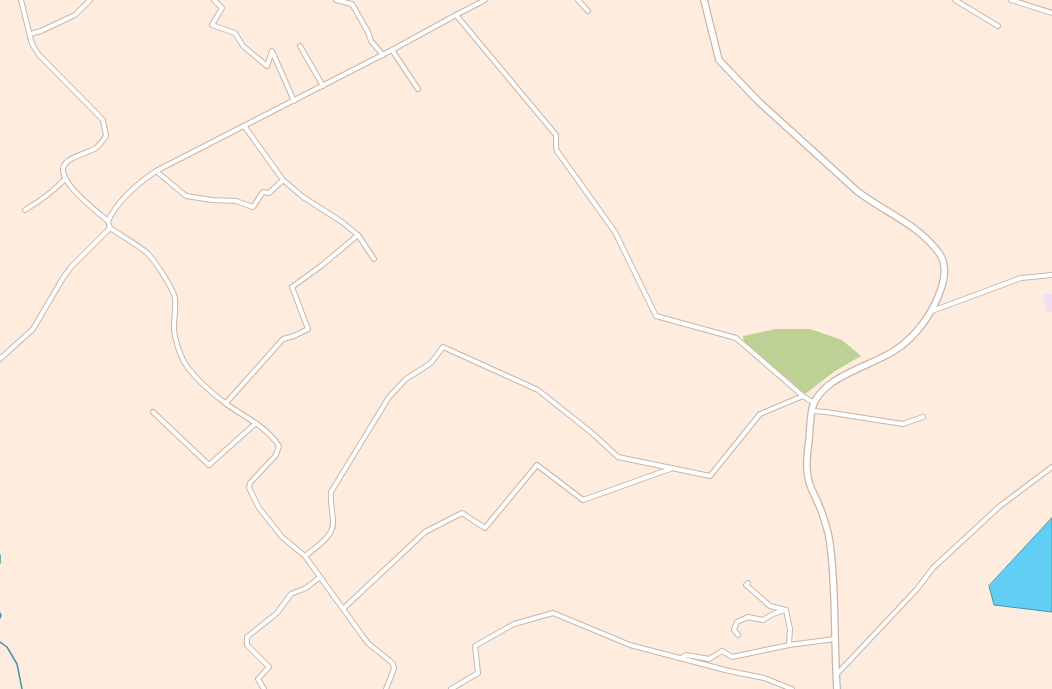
<!DOCTYPE html>
<html>
<head>
<meta charset="utf-8">
<style>
  body { margin:0 }
  canvas { display:block; background:#feecdf }
</style>
</head>
<body>
<canvas width="1052" height="689"></canvas>
<script>
const g = document.querySelector('canvas').getContext('2d');
g.lineJoin = 'round';
function fill(path, color) { g.fillStyle = color; g.fill(path, 'evenodd'); }
function strokePath(path, color, width, dash) { g.strokeStyle = color; g.lineWidth = width; g.lineCap = dash ? 'butt' : 'round'; g.setLineDash(dash || []); g.stroke(path); }
const education = new Path2D(`
  M1043,294H1052V312L1047,313Z`);
const green = new Path2D(`
  M776,329H810L842,340L861,356L835,371L805,394L744,341L743,336Z`);
const water = new Path2D(`
  M1052,518V612L994,605L989,586Z`);
const stream = new Path2D(`
  M0,555V563
  M0,613L1,615L0,618
  M0,642L7,647L17,664L22,689`);
const minor = new Path2D(`
  M21,0L32,44L39,55L103,120L106,136C103,140 100,145 96,148C87,153 76,155 68,161C47,175 98,212 108,221
  M214,0L222,8L212,25L235,33L243,46L267,66L272,51L294,101
  M336,0L352,4L368,32L371,41L383,55
  M578,0L588,11
  M955,0L998,26
  M1011,0L1052,13
  M456,15L556,135V147L557,151L615,232L656,316L736,338L803,396L814,403
  M30,34L41,31L75,15L90,0
  M300,46L323,86
  M392,50L418,89
  M245,127L283,180
  M156,171L186,196L212,200L236,201L253,207L263,192L269,193L283,180L303,197L342,222L358,235L374,259
  M25,210C40,201 53,192 65,179
  M110,228C120,235 140,246 148,254C155,261 173,288 175,298C176,308 174,318 174,328C174,338 181,359 188,368C198,381 212,393 225,403C244,417 266,426 279,446L276,455L250,483L249,488L259,508L282,537L305,556L364,638L369,644L390,661L393,664L394,669L386,689
  M932,311L1021,278L1052,275
  M0,359L33,329L63,278L71,267L110,228L108,221C118,200 137,184 156,171L392,50L456,15L485,0
  M226,403L283,339L294,336L308,329L292,287L321,266L358,235
  M812,411L826,412L903,424L923,417
  M153,412L209,465L256,423
  M305,556C315,548 333,537 333,523C333,512 330,504 331,492L389,397L406,379L431,363L443,347L538,390L592,433L618,457L710,476L760,414L803,396
  M748,583L746,585L770,606L786,610L790,629L789,645
  M344,608L425,532L462,513L485,528L537,465L583,500L670,469
  M738,635L734,630L737,622L748,617L763,620L773,614L785,610
  M681,658L686,655L709,659L722,651L732,657L789,645L835,639
  M836,675L917,589L933,568L1000,506L1052,467
  M264,689L258,679L269,667L247,645V637L277,613L291,594L306,588L320,577
  M451,689L478,673L475,646L514,624L553,613L630,645L729,671L764,678L792,689`);
const secondary = new Path2D(`
  M704,0L719,60L758,101L857,191C884,212 918,224 939,253C947,264 945,277 941,289C933,313 916,337 894,351C869,367 820,377 812,409C810,419 810,430 809,440C807,455 805,470 810,485C814,496 820,505 823,516C827,527 830,540 831,552C836,597 834,643 837,689`);
fill(education, '#f1e0f1');
fill(green, '#bdd194');
fill(water, '#61cff3');
strokePath(water, '#4994ac', 1);
strokePath(stream, '#4994ac', 1.5);
strokePath(minor, '#c7b6a9', 6);
strokePath(secondary, '#c7b6a9', 8);
strokePath(minor, '#fff', 4);
strokePath(secondary, '#fff', 5.5);
</script>
</body>
</html>
